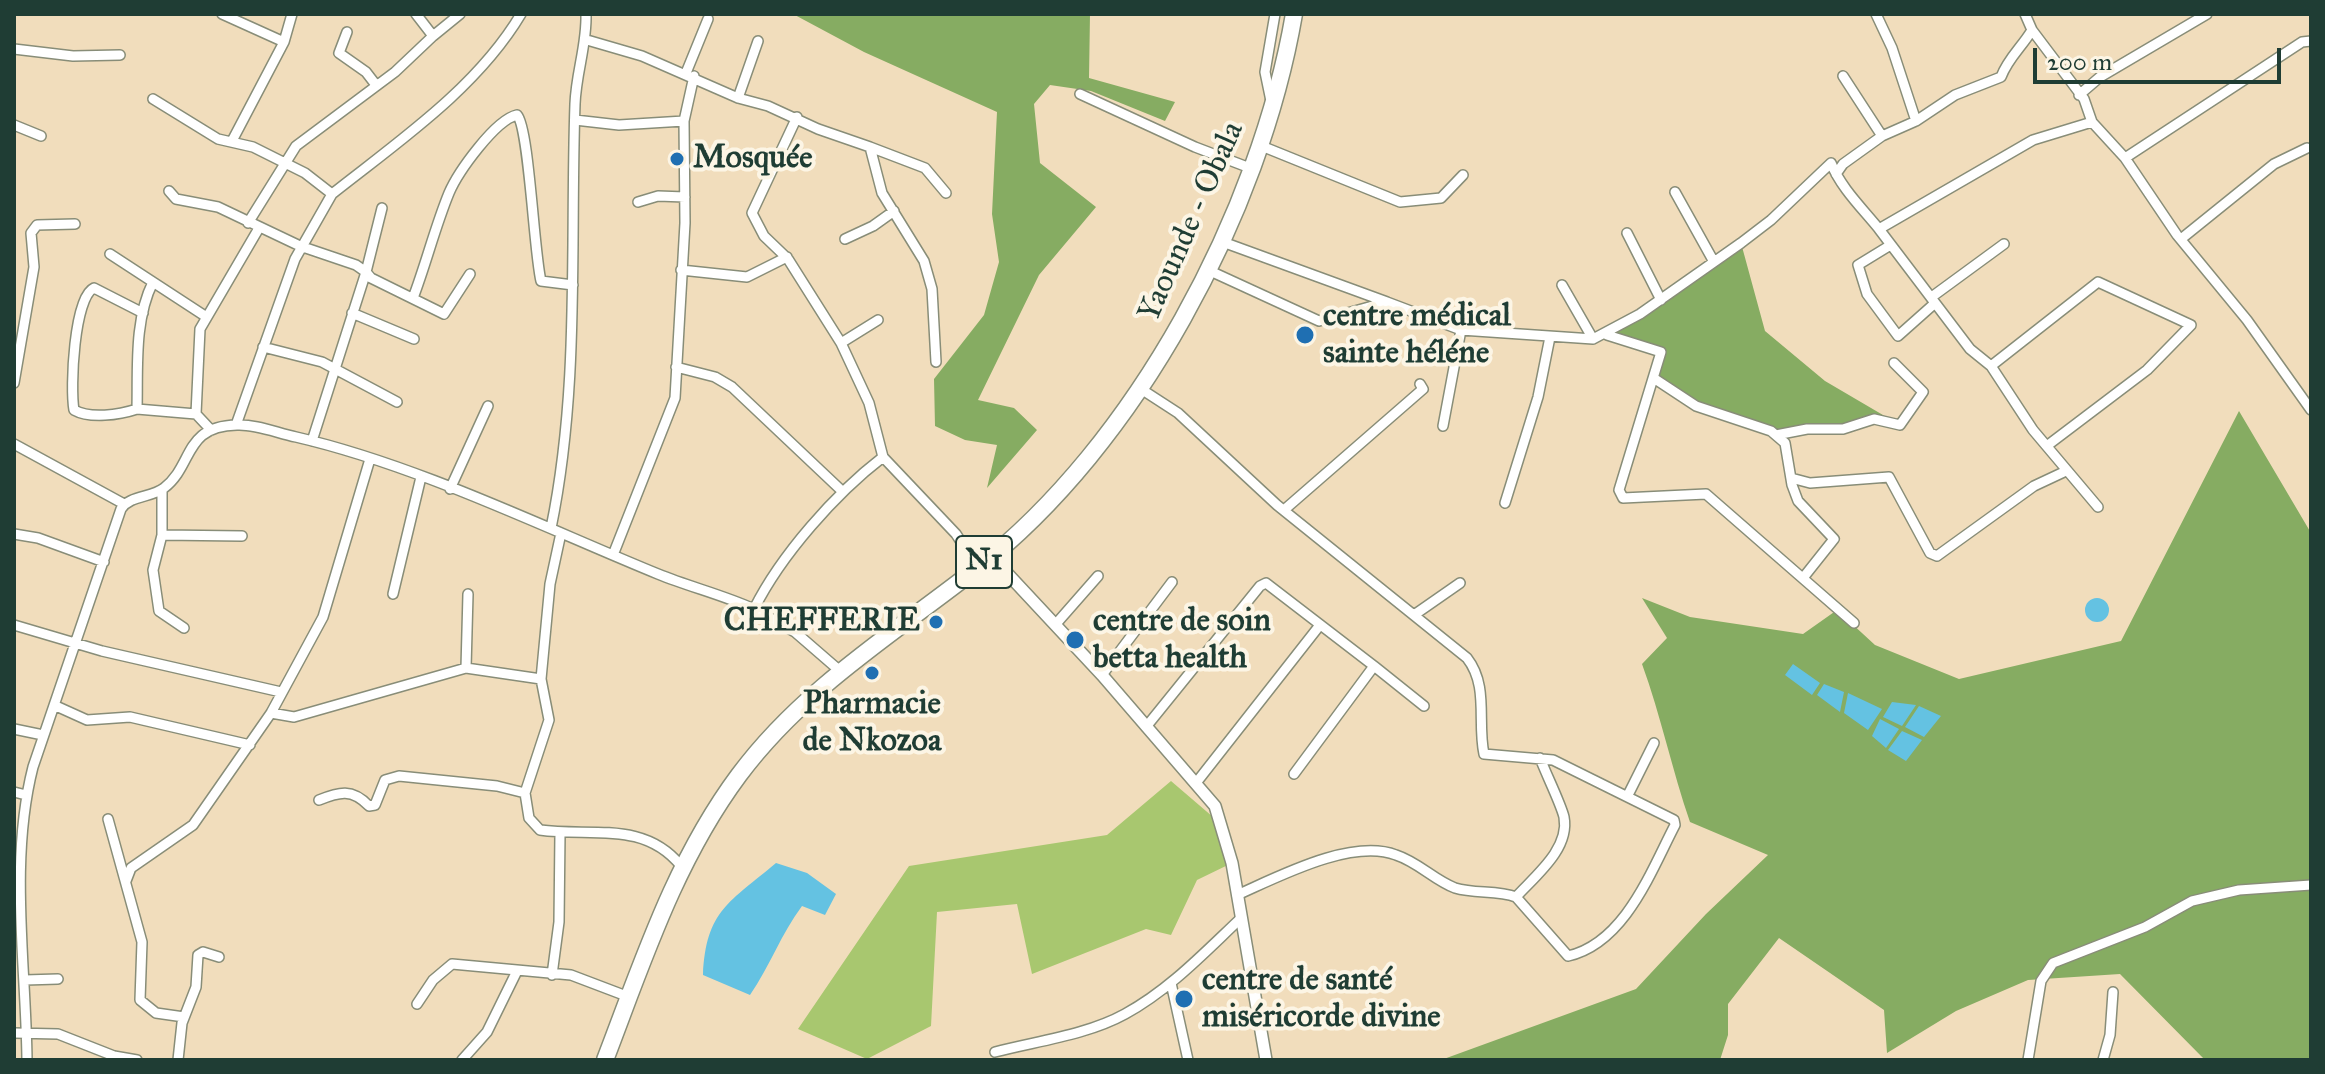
<!DOCTYPE html>
<html>
<head>
<meta charset="utf-8">
<style>
  body { margin:0 }
  #map { position:relative; width:2325px; height:1074px; overflow:hidden; background:#f1ddbc; font-family:"IM FELL Great Primer",serif }
  canvas { display:block }
  .frame { position:absolute; inset:0; border:16px solid #1f3d34; pointer-events:none }
  .scale { position:absolute; left:2033px; top:48px; width:248px; height:36px; box-sizing:border-box; border:4px solid #1f3d34; border-top:0; padding-left:10px; font-size:24px; line-height:28px; white-space:nowrap; color:#1f3d34; -webkit-text-stroke:6px #fcf5e5; paint-order:stroke }
</style>
</head>
<body>
<div id="map">
<canvas width="2325" height="1074"></canvas>
<div class="frame"></div>
<div class="scale">200 m</div>
</div>
<script>
const g = document.querySelector('canvas').getContext('2d');
g.lineJoin = 'round';
function fill(path, color) { g.fillStyle = color; g.fill(path, 'evenodd'); }
function strokePath(path, color, width, dash) { g.strokeStyle = color; g.lineWidth = width; g.lineCap = dash ? 'butt' : 'round'; g.setLineDash(dash || []); g.stroke(path); }
function write(font, color, halo, rows, align = 'center') {
  g.font = font + ' "IM FELL Great Primer",serif'; g.lineWidth = 8; g.setLineDash([]); g.textBaseline = 'middle'; g.strokeStyle = halo; g.fillStyle = color; for (const [text, x, y, turn = 0] of rows) {
    g.save(); g.translate(x, y); g.rotate((+turn || 0) * Math.PI / 180); g.textAlign = isNaN(turn) ? turn : align; if (halo) g.strokeText(text, 0, 0); g.fillText(text, 0, 0); g.restore();
  }
}
const green = new Path2D(`
  M1171,781L1227,829L1232,863L1197,880L1171,935L1146,929L1032,974L1017,904L937,912L931,1026L867,1059L798,1029L909,866L1107,835Z`);
const forest = new Path2D(`
  M793,14H1090L1089,78L1175,102L1165,121L1091,91L1050,85L1034,104L1040,163L1096,207L1039,275L978,400L1014,408L1037,430L987,488L997,445L965,440L935,426L934,379L984,315L999,262L992,214L997,112L864,52Z
  M1741,243L1765,331L1825,381L1900,425L1874,419L1843,429L1776,435L1728,419L1655,379L1661,352L1607,335Z
  M2239,411L2311,533V1060H2205L2120,974L2028,980L1956,1011L1887,1053L1884,1010L1779,938L1728,1004V1035L1720,1060H1441L1636,989L1706,914L1768,855L1690,822C1672,770 1661,716 1642,664L1667,638L1642,598L1690,617L1803,634L1837,610L1875,645L1959,679L2121,641Z`);
const water = new Path2D(`
  M2085 610a12 12 0 1 1 24 0a12 12 0 1 1-24 0Z
  M1793,664L1820,683L1812,695L1785,675Z
  M1824,684L1844,692L1840,712L1817,695Z
  M1848,693L1882,709L1868,730L1844,713Z
  M1892,702L1916,705L1902,726L1883,717Z
  M1919,706L1941,716L1924,737L1905,727Z
  M1880,719L1899,729L1886,748L1872,736Z
  M1902,731L1922,740L1906,761L1888,750Z
  M776,863L807,873L836,894L825,915L802,906C781,934 770,966 750,995L703,975C706,910 730,902 776,863Z`);
const minor = new Path2D(`
  M222,14L284,42L232,141
  M1876,14L1892,48L1916,121
  M2025,14L2032,30L2084,99L2092,122L2125,158L2177,235L2247,320L2311,410
  M347,32L339,53L366,72L376,85
  M433,36L460,14
  M587,40L642,56L738,98L768,106L818,129L870,147L882,193L924,261L932,289L936,362
  M284,42L292,14
  M14,49L73,56L120,55
  M686,73L708,19
  M1843,76L1882,136
  M1080,94L1195,147L1250,168
  M2079,95L2100,77L2207,14
  M738,98L758,41
  M153,99L218,139L253,147L305,173L332,194L295,259L236,425
  M1271,101L1265,72L1275,14
  M797,117L752,213L764,236L788,259L841,343L869,403L883,457L956,534L978,568
  M575,120L619,125L684,121
  M14,125L41,136
  M1259,145L1400,202L1441,198L1463,175
  M870,147L925,168L946,193
  M2125,158L2302,42L2311,41
  M1836,174L1843,164L1882,136L1916,121L1955,95L2001,77C2008,58 2022,47 2032,30
  M169,191L176,199L218,207L300,246L356,265L366,272L312,441
  M1675,192L1714,262
  M332,194C399,141 477,88 521,14
  M638,202L658,196L685,197
  M382,208L366,272L371,278L444,314L470,274
  M248,223L296,146L395,72L433,36L416,14
  M1879,229L1970,349L1991,366L2033,430L2098,507
  M1627,233L1661,300
  M845,239L873,226L894,211
  M2181,239L2274,164L2307,148
  M1220,241L1387,302
  M1889,246L1858,265L1867,294L1898,336L1934,304
  M110,254L205,316
  M681,270L747,277L787,257
  M1208,270L1319,321L1387,302L1461,330L1593,339L1640,314L1741,243L1771,220L1831,163C1841,188 1862,208 1879,229L2033,140L2092,122
  M153,282C134,320 138,368 137,409L196,414
  M1562,285L1593,339
  M1933,296L2004,244
  M413,298C426,264 435,227 449,193C458,172 495,120 517,115C529,127 534,253 541,281L573,285
  M352,313L414,339
  M1607,335L1661,352L1619,490L1623,498L1706,494L1854,623
  M841,343L878,320
  M263,347L322,362L397,402
  M1991,366L2098,282L2191,325L2147,370L2048,445
  M676,367L715,377L732,387L842,491
  M1655,379L1696,406L1771,431L1785,443L1792,485L1798,501L1834,539L1803,578
  M14,383L34,267L31,233L37,225L75,224
  M1141,389L1178,413L1277,505L1467,658C1489,686 1477,722 1484,754L1553,760L1674,820L1675,825C1651,871 1625,943 1568,956L1516,897C1497,890 1475,894 1455,888C1434,880 1418,862 1396,855C1351,838 1278,877 1237,895
  M137,409C119,415 90,419 74,410C70,388 74,297 94,288L143,313
  M1443,426L1461,330
  M211,430L196,414L200,329L259,228
  M1776,435L1807,429H1843L1874,419L1900,425L1923,392L1894,363
  M14,444L124,504
  M1791,478L1810,483L1889,477L1930,553L1937,556L2034,486L2066,471
  M450,489L488,406
  M162,490V535L153,570L159,611L184,628
  M1505,503L1538,397L1550,337
  M1284,510L1423,389L1420,384
  M551,528C580,387 570,247 575,104C576,73 587,45 586,14
  M14,534L38,538L104,562
  M162,535L242,536
  M613,555L675,398L685,223L684,121L694,76
  M393,594L421,477
  M754,609C781,555 835,494 883,457
  M1414,615L1460,583
  M14,625L102,651L281,692
  M1055,625L1098,576
  M1374,666L1424,706
  M466,668L468,594
  M1102,675L1172,582
  M56,706L87,720L130,717L250,745
  M271,713L294,717L466,668L541,679
  M1146,727L1260,586L1266,583L1374,666L1294,774
  M14,729L43,735
  M1196,783L1320,625
  M14,792L26,795
  M525,793L549,720L541,679L550,584L561,533
  M1628,795L1654,743
  M319,800C339,792 352,788 369,806L375,805L385,780L399,776L497,786L525,793L529,818L540,830C590,837 644,820 681,866
  M108,819L142,942L140,1000L156,1013L184,1017
  M126,881L131,868L193,825L271,713L323,617L370,459
  M1516,897C1535,876 1570,849 1564,817C1561,804 1546,774 1540,758
  M552,975L559,922L560,833
  M25,980L58,979
  M1171,983L1188,1060
  M417,1004L433,980L452,964L571,975L629,997
  M14,1033L58,1034L114,1056L137,1060
  M995,1052C1037,1041 1087,1035 1125,1014C1169,990 1204,953 1239,920
  M27,1060C26,965 9,861 33,767L121,509C130,495 151,498 164,488C194,465 183,426 237,425C256,424 277,433 296,437C417,465 543,527 658,574C690,587 723,595 754,609L795,632L840,671
  M178,1060L182,1023L196,987L198,955L203,952L219,957
  M462,1060L487,1032L517,971
  M2028,1060L2041,981L2053,963L2145,927L2192,901L2239,890L2311,885
  M2103,1060L2110,1035L2113,992`);
const tertiary = new Path2D(`
  M991,556L1102,675L1215,806L1232,863L1266,1060`);
const trunk = new Path2D(`
  M605,1060C643,961 675,861 739,775C803,689 893,634 976,569C1137,444 1260,212 1294,14`);
const markers = [
  [677,159,8,"#1f6fb2"],
  [1305,335,10,"#1f6fb2"],
  [936,622,8,"#1f6fb2"],
  [1075,640,10,"#1f6fb2"],
  [872,673,8,"#1f6fb2"],
  [1184,999,10,"#1f6fb2"]
];
const shields = [
  [984,562,56]
];
const shieldNames = [
  ["N1",984,562]
];
const poiNames = [
  ["Mosquée",693,159],
  ["centre médical",1323,317],
  ["sainte héléne",1323,354],
  ["CHEFFERIE",920,622,"right"],
  ["centre de soin",1093,622],
  ["betta health",1093,659],
  ["Pharmacie",872,705,"center"],
  ["de Nkozoa",872,742,"center"],
  ["centre de santé",1202,981],
  ["miséricorde divine",1202,1018]
];
const streetNames = [
  ["Yaounde - Obala",1192,222,-66]
];
fill(green, '#a8c76f');
fill(forest, '#86ac62');
fill(water, '#64c2e2');
strokePath(minor, '#888d78', 12);
strokePath(tertiary, '#888d78', 14);
strokePath(trunk, '#888d78', 19);
strokePath(minor, '#fff', 9);
strokePath(tertiary, '#fff', 11);
strokePath(trunk, '#fff', 16);
for (const [x, y, r, color] of markers) { const dot = new Path2D(); dot.arc(x, y, r, 0, 2 * Math.PI); g.fillStyle = color; g.fill(dot); strokePath(dot, '#fcf5e5', 3); }
for (const [x, y, w] of shields) { const box = new Path2D(); box.roundRect(x - w / 2, y - 26, w, 52, 6); g.fillStyle = '#fcf5e5'; g.fill(box); strokePath(box, '#1f3d34', 2); }
write('bold 30px', '#1f3d34', null, shieldNames);
write('bold 32px', '#1f3d34', '#fcf5e5', poiNames, 'left');
write('32px', '#1f3d34', '#fcf5e5', streetNames);
</script>
</body>
</html>
